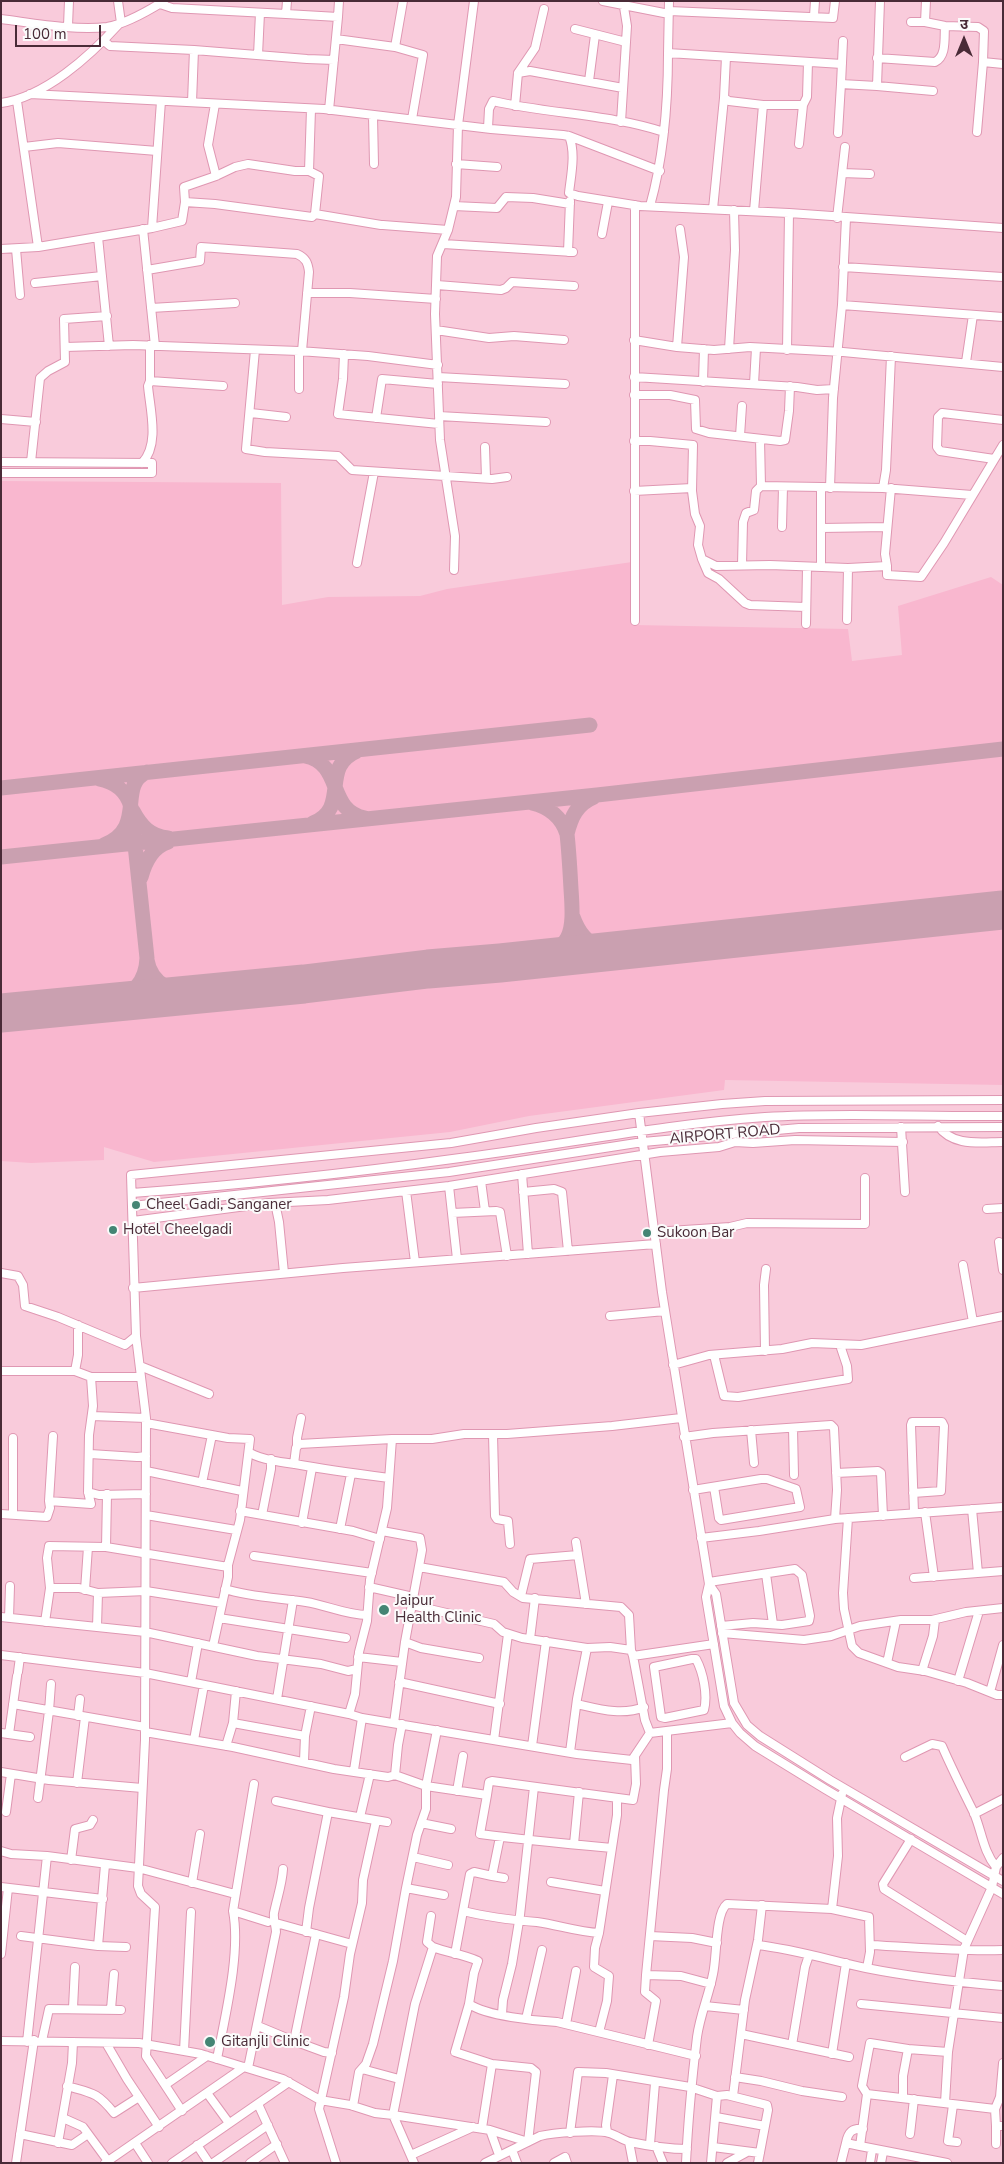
<!DOCTYPE html>
<html>
<head>
<meta charset="utf-8">
<style>
  body { margin:0 }
  #map { position:relative; width:1004px; height:2164px; overflow:hidden; background:#f9cbdb; font-family:"Nunito Sans","Noto Sans Devanagari",sans-serif }
  canvas { display:block }
  .frame { position:absolute; inset:0; border:2px solid #492b37; pointer-events:none }
  .north { position:absolute; left:939px; top:15px; width:50px; height:50px; -webkit-text-stroke:4px #fbfbfb; paint-order:stroke; rotate:0deg; font-size:14px; font-weight:700; line-height:20px; text-align:center; color:#492b37 }
  .north::after { content:''; display:block; margin:auto; width:18px; height:22px; background:#492b37; clip-path:polygon(50% 0,100% 100%,50% 72%,0 100%) }
  .scale { position:absolute; left:15px; top:25px; width:86px; height:22px; box-sizing:border-box; border:2px solid #492b37; border-top:0; padding-left:6px; font-size:15px; line-height:18px; white-space:nowrap; color:#492b37; -webkit-text-stroke:4px #fbfbfb; paint-order:stroke }
</style>
</head>
<body>
<div id="map">
<canvas width="1004" height="2164"></canvas>
<div class="frame"></div>
<div class="north">उ</div>
<div class="scale">100 m</div>
</div>
<script>
const g = document.querySelector('canvas').getContext('2d');
g.lineJoin = 'round';
function fill(path, color) { g.fillStyle = color; g.fill(path, 'evenodd'); }
function strokePath(path, color, width, dash) { g.strokeStyle = color; g.lineWidth = width; g.lineCap = dash ? 'butt' : 'round'; g.setLineDash(dash || []); g.stroke(path); }
function write(font, color, halo, rows, align = 'center') {
  g.font = font + ' "Nunito Sans",sans-serif'; g.lineWidth = 4; g.setLineDash([]); g.textBaseline = 'middle'; g.strokeStyle = halo; g.fillStyle = color; for (const [text, x, y, turn = 0] of rows) {
    g.save(); g.translate(x, y); g.rotate((+turn || 0) * Math.PI / 180); g.textAlign = isNaN(turn) ? turn : align; if (halo) g.strokeText(text, 0, 0); g.fillText(text, 0, 0); g.restore();
  }
}
const built = new Path2D(`
  M1,481L281,483L282,605L328,597L420,596L447,589L632,562L633,625L848,629L852,661L902,655L898,606L991,577L1003,585V1085L725,1080L724,1090L529,1116L450,1132L154,1162L104,1147V1160L31,1163L1,1161Z`);
const taxiway = new Path2D(`
  M305,756C344,764 326,810 365,818
  M99,779C115,782 127,792 131,807L147,958C146,982 133,995 111,1002
  M1,788L590,725
  M133,811C141,826 150,836 168,838
  M313,823C351,808 319,767 357,751
  M567,834C571,817 577,804 594,797
  M104,845C148,827 116,786 147,772
  M1,857L597,795L1003,749
  M141,877C145,862 152,847 168,842
  M573,917C586,953 608,950 640,947
  M147,960C151,985 175,995 199,994
  M526,960C574,951 574,932 571,889C570,871 569,852 567,834C562,818 549,807 532,803`);
const runway = new Path2D(`
  M1,1013L304,984L428,969L500,963L1003,910`);
const minor = new Path2D(`
  M118,1L121,23
  M403,1L395,47L423,55L412,119
  M603,1L669,14
  M880,1L877,86L933,91
  M926,1L925,22L945,26L978,27L984,31L983,62L977,132
  M160,4L172,8L286,14L287,1
  M669,11L833,18L835,1
  M286,14L338,17L339,1
  M814,16L815,1
  M1,19C33,23 76,31 107,27C125,24 148,11 164,1
  M911,22H925
  M68,26L69,1
  M575,29L626,42
  M336,39L395,47
  M104,41L110,46L194,50L192,102
  M843,41L841,84L877,86
  M194,50L307,59L334,60
  M668,53L669,1
  M258,55L260,13
  M726,57L724,98L729,101L763,105H803L807,97L808,62
  M877,58L935,62C947,56 944,38 945,26
  M983,62L1003,64
  M518,73L535,48L544,9
  M589,81L595,35
  M30,94L324,109L491,129L563,135L569,136C576,153 571,175 569,193L578,196L640,206L789,213L1003,228
  M1,103C45,97 90,56 119,24
  M215,104L208,145L216,176
  M515,106L518,73L530,71L623,88
  M329,110L338,17
  M373,116L374,164
  M621,122L627,26L624,7
  M488,128L489,109L493,101C549,114 609,114 664,132
  M838,133L841,84
  M569,136L660,171
  M799,144L803,105
  M24,147L58,143L157,151
  M456,164L497,167
  M309,171L311,109
  M842,173L870,174
  M635,205V621
  M454,206L497,208L506,197L533,198L570,204
  M650,206C664,156 668,106 668,53L842,64
  M713,209L724,98
  M754,211L763,105
  M315,214L381,225
  M837,218L845,147
  M383,225L448,230
  M152,228L182,221L185,202L184,187L216,176L235,167L248,164L295,171H309L319,176L315,214L312,217L215,204L185,202
  M143,229L155,346
  M602,234L608,202
  M98,237L109,346
  M443,244L573,252
  M38,247L152,228L161,101
  M1,249L38,247L17,101
  M16,249L20,295
  M568,252L570,201
  M843,267L1003,277
  M147,270L200,261L201,247L297,254C306,258 308,263 309,272L302,351
  M35,283L102,276
  M437,285L501,290L506,288L512,282L574,286
  M307,293H350L436,299
  M842,305L846,218
  M151,308L235,303
  M436,330L489,338L514,336L564,340
  M634,340L677,347L714,350L750,347L843,352L1003,367
  M65,347L133,345L299,351L368,356L438,365
  M677,347L684,257L680,229
  M729,349L735,250L734,210
  M255,350L246,449L265,452L338,456L352,470L492,479L507,477
  M787,350L789,213
  M344,354L343,379L338,414L439,424
  M966,362L973,315
  M438,377L565,384
  M634,377L797,387L817,390L834,389
  M150,381L223,386
  M703,382L704,349
  M754,384L756,348
  M299,389V351
  M634,395H670L695,400L696,429L709,433L780,441L785,440L789,411L790,386
  M251,413L286,417
  M439,416L546,422
  M376,418L382,379L438,384
  M1,419L36,422
  M740,436L742,406
  M760,439L761,486
  M634,441H650L693,445L692,491L695,514L700,526L698,545L702,559L716,566L770,565L848,568L887,566V575L921,577L944,543L1003,445
  M485,447L486,478
  M994,459L940,451L937,447L938,417L942,413L1003,420
  M1,462L152,463V473H1
  M31,462L40,378L48,371L65,362L64,319L107,316
  M142,463C160,445 150,409 148,386L150,381V345
  M821,488V567
  M830,488L833,398L842,305L1003,317
  M883,488L886,470L891,356
  M634,491L692,488
  M782,527L783,487
  M821,528L887,527
  M702,559L708,573L719,579L745,603L750,605L806,607
  M357,563L374,472
  M742,565L743,522L746,513L754,510L756,491L761,486L883,488L972,495
  M887,566L885,554L891,488
  M454,570L455,536L440,440L435,314L437,256L448,230L456,197L458,125L474,1
  M847,620L848,568
  M806,624L807,567
  M639,1113L662,1292L709,1584L706,1597L724,1706L732,1723L740,1733L755,1746L825,1789L1003,1894
  M938,1126C953,1147 980,1142 1003,1142
  M901,1127L905,1192
  M522,1174L528,1254
  M481,1181L485,1211
  M449,1186L457,1259
  M406,1191L415,1262
  M523,1192L554,1189L562,1192L568,1251
  M132,1193C241,1185 351,1173 460,1158C562,1145 663,1124 765,1117C844,1112 924,1117 1003,1116
  M275,1203L279,1222L284,1273
  M132,1206L449,1172L643,1142L799,1128L1003,1127
  M987,1209L1003,1208
  M452,1213L496,1211L500,1212L507,1256
  M133,1221L269,1203L328,1200L449,1186L660,1152L719,1147L735,1142L753,1143L795,1140L903,1142
  M654,1232L730,1227L747,1223L865,1224V1178
  M999,1242L1003,1270
  M963,1265L973,1322
  M1,1273L18,1276L23,1285L25,1306L58,1317L125,1345L136,1336L131,1175L451,1143L536,1128L639,1113L722,1104L765,1101L1003,1100
  M133,1288L343,1268L656,1244
  M610,1316L665,1311
  M78,1325V1355L75,1371L91,1377H141
  M136,1336L146,1418L145,1740L138,1886L141,1894L155,1907L146,2056L182,2111
  M765,1351L764,1285L766,1269
  M714,1355L724,1396L738,1397L848,1379L847,1366L840,1345
  M673,1365L709,1355L782,1349L812,1343L861,1345L1003,1316
  M140,1366L209,1394
  M1,1371H75
  M92,1416L146,1418
  M146,1423L228,1438L250,1439L240,1520L228,1565V1577L213,1646
  M793,1428L794,1475
  M751,1430L754,1463
  M493,1434L495,1516L497,1519L508,1521L510,1544
  M684,1437L713,1433L831,1425L834,1428L837,1490L835,1519
  M13,1438V1514
  M297,1446V1438L301,1418
  M250,1453C263,1460 280,1462 295,1464C327,1470 358,1474 389,1478
  M90,1454L137,1457L146,1456
  M294,1464L296,1448L299,1444L392,1439
  M146,1471L242,1491
  M836,1473L878,1471L881,1473L883,1516
  M202,1483L212,1435
  M693,1490L761,1479H767L796,1489L800,1507L721,1520L719,1518L714,1487
  M88,1492L99,1495L146,1494
  M913,1493L941,1491L944,1426L942,1422H912L911,1425L914,1513
  M49,1501L53,1436
  M972,1509L978,1573
  M240,1511L353,1531L380,1539
  M925,1512L934,1577
  M1,1514L47,1517L50,1508L49,1501L91,1504L88,1492L89,1435L93,1406L91,1377
  M146,1515L236,1530
  M262,1515L271,1469V1459
  M848,1518L843,1593L844,1609L852,1646L859,1653L898,1667L925,1671L967,1683L997,1695H1003
  M302,1523L312,1468
  M340,1529L351,1474
  M382,1531L420,1538L422,1550L405,1642L394,1723
  M701,1538L759,1531L835,1519L1003,1507
  M576,1542L586,1604
  M106,1547L107,1494
  M254,1556L372,1573
  M419,1567L504,1582L513,1592L523,1598L621,1607L629,1615L631,1650
  M766,1574L773,1624
  M914,1578L1003,1571
  M709,1582L795,1569L802,1575L810,1616L809,1621L782,1625L753,1623L721,1626
  M709,1584L716,1594L734,1703L747,1725L760,1736L830,1780L1003,1881
  M369,1587L413,1597
  M50,1588H79L98,1593L146,1591L222,1603
  M225,1589C249,1597 281,1598 306,1602C326,1605 346,1615 367,1615
  M85,1590L88,1547
  M521,1596L530,1559L578,1555
  M412,1605L494,1624L503,1632L522,1638L587,1648L610,1647L631,1650L633,1656L714,1644
  M1,1617L145,1632L257,1656L321,1664L348,1671L357,1669
  M9,1618L10,1586
  M219,1618L346,1638
  M45,1622L50,1588L47,1558L49,1546L106,1547L228,1567
  M97,1627L98,1593
  M722,1633L804,1640L831,1636L860,1626L901,1620H932L966,1612L1003,1608
  M530,1639L535,1598
  M405,1642L421,1648L479,1658
  M1,1655L145,1673L349,1714L362,1718L577,1754L632,1760L650,1733L732,1723
  M633,1656L645,1720L650,1733
  M358,1657L402,1662
  M692,1659H696C703,1672 708,1695 704,1710L665,1718L661,1717L654,1667Z
  M887,1663L896,1621
  M922,1671L933,1636L935,1620
  M18,1672L20,1657
  M958,1681L979,1611
  M191,1682L198,1643
  M399,1682L500,1704
  M990,1692L1003,1645
  M277,1699L293,1600
  M13,1704L145,1727
  M577,1704C599,1709 622,1716 644,1707
  M349,1714L355,1694L359,1652L367,1621L370,1580L387,1508L392,1439H432L464,1434H507L612,1426L681,1418
  M78,1716L80,1699
  M233,1723L305,1736
  M437,1730L426,1786L487,1795L489,1782L492,1781L633,1800L636,1784L635,1756
  M145,1732L233,1747L334,1769L388,1777L395,1775L398,1745L402,1724
  M1,1733L30,1737
  M9,1734L17,1676
  M194,1740L204,1685
  M494,1740L508,1634
  M226,1746L233,1723L236,1691
  M532,1746L546,1641
  M570,1752L577,1699L587,1648
  M905,1757L932,1744L942,1746C952,1769 963,1791 974,1813C982,1832 983,1851 996,1867
  M304,1761L305,1736L311,1706
  M354,1770L362,1718
  M1,1772L49,1780L142,1788
  M77,1783L85,1717
  M457,1791L463,1756
  M487,1795L480,1834C524,1840 568,1844 612,1848
  M38,1798L49,1711L51,1684
  M276,1801L328,1812
  M6,1812L11,1774
  M974,1814L1003,1799
  M360,1817L370,1774
  M421,1823L451,1829
  M500,1837L492,1876L474,1872L470,1874L463,1911C487,1917 512,1920 537,1922C558,1925 578,1932 599,1933
  M911,1839L883,1884L884,1889L967,1941
  M574,1844L579,1792
  M1,1851L11,1854L47,1856L138,1868L235,1894
  M413,1857L448,1865
  M71,1860L75,1829L90,1825L93,1820
  M492,1876L504,1878
  M551,1882L605,1891
  M192,1883L200,1834
  M1,1887L103,1899
  M406,1888L444,1895
  M832,1909L838,1856L837,1818L842,1794
  M233,1911L268,1922
  M431,1916L427,1942L433,1947
  M276,1923L352,1944
  M306,1932L309,1908L328,1812L387,1822
  M21,1936L98,1946L105,1865
  M650,1936L692,1938L717,1943
  M757,1945C794,1949 829,1960 866,1968C911,1977 957,1982 1003,1986
  M870,1945C914,1947 959,1952 1003,1950
  M98,1946L126,1947
  M1,1954L8,1888
  M455,1954L463,1911
  M646,1975L681,1976L711,1984
  M469,2004L455,2052L492,2064L482,2128
  M861,2004L1003,2018
  M705,2006L744,2010
  M73,2008L75,1967
  M111,2009L114,1974
  M502,2014L503,2000L512,1964L520,1915L534,1787
  M526,2019L542,1950
  M566,2024L576,1971
  M258,2026L294,2041L316,1934
  M599,2032L607,2001L609,1976L594,1967L595,1948L599,1933L617,1815V1798
  M741,2034L849,2057
  M1,2041L139,2043L201,2054L283,2079L320,2100L350,2105L375,2113L393,2115L415,2004L433,1947C448,1953 464,1954 478,1961L474,1973L469,2004C487,2016 535,2021 557,2022L696,2056
  M42,2041L49,2009L121,2010
  M294,2041L324,2052L332,2053
  M27,2042L47,1856
  M106,2043L127,2079L159,2127
  M648,2045L656,2001L645,1992L646,1975L664,1790L667,1769V1731
  M792,2045L805,1967L809,1955
  M184,2051L191,1912
  M948,2052L908,2049L870,2043L862,2086L867,2094L995,2109L996,2126H1003
  M832,2054L846,1963
  M217,2059C225,2016 241,1953 233,1911L254,1784
  M248,2068L276,1932C276,1926 273,1919 274,1913C277,1898 282,1885 283,1869
  M362,2069L399,2079
  M735,2077L761,2081L802,2091L842,2097
  M165,2085L207,2056
  M67,2086C92,2093 97,2092 114,2113L139,2097
  M207,2093L229,2123
  M733,2096L745,2000L758,1940L762,1905
  M903,2098V2076L908,2049
  M945,2103L948,2052L964,1949L992,1887L996,1867L1003,1858
  M258,2104L285,2163
  M953,2105L948,2141L957,2142
  M353,2106L359,2072L366,2064L373,2044L393,1961L406,1888L417,1835L426,1809V1786L395,1775
  M995,2109L1000,2097L1003,2063
  M393,2115L490,2130L499,2155
  M393,2115L414,2163
  M716,2117L765,2126
  M63,2118L83,2127L108,2161
  M490,2130L528,2142L536,2072L531,2068L492,2064
  M607,2132L606,2125L613,2075
  M570,2133L578,2072L606,2073L690,2087L717,2096L727,2095L767,2105L768,2110L758,2163
  M20,2134L72,2145L88,2134
  M910,2134L914,2099
  M629,2142L633,2163
  M58,2143L72,2063L73,2042
  M135,2143L148,2163
  M846,2143C848,2132 852,2128 863,2129
  M650,2144L655,2083
  M996,2144V2126
  M197,2145L209,2163
  M656,2146L663,2163
  M860,2146L947,2163
  M713,2147L760,2153
  M512,2150L517,2163
  M411,2155L473,2127
  M16,2163L34,2040
  M105,2163L244,2067
  M172,2163L289,2082
  M213,2163L268,2125
  M250,2163L277,2144
  M336,2163L319,2109L344,1997L350,1954L362,1903L363,1880L376,1821
  M485,2163L540,2136C552,2133 597,2129 609,2133C616,2135 623,2140 630,2142C649,2146 668,2149 687,2149
  M554,2163L565,2157L567,2163
  M686,2163C688,2121 692,2079 697,2037C700,2015 709,1995 713,1974C717,1958 715,1913 727,1904L832,1909L869,1917L870,1952L867,1968
  M711,2163L717,2096
  M727,2163L747,2152
  M841,2163L846,2143L860,2146L867,2094
  M870,2163L872,2150
  M881,2163L883,2152`);
const markers = [
  [136,1205,5,"#448574"],
  [113,1230,5,"#448574"],
  [647,1233,5,"#448574"],
  [384,1610,6,"#448574"],
  [210,2042,6,"#448574"]
];
const streetNames = [
  ["AIRPORT ROAD",725,1135,-5]
];
const poiNames = [
  ["Cheel Gadi, Sanganer",146,1205],
  ["Hotel Cheelgadi",123,1230],
  ["Sukoon Bar",657,1233],
  ["Jaipur",395,1601],
  ["Health Clinic",395,1618],
  ["Gitanjli Clinic",221,2042]
];
fill(built, '#f9b7cf');
strokePath(taxiway, '#caa0b0', 15);
strokePath(runway, '#caa0b0', 39);
strokePath(minor, '#df97b2', 10);
strokePath(minor, '#fff', 8);
for (const [x, y, r, color] of markers) { const dot = new Path2D(); dot.arc(x, y, r, 0, 2 * Math.PI); g.fillStyle = color; g.fill(dot); strokePath(dot, '#fbfbfb', 2); }
write('15px', '#492b37', '#fbfbfb', streetNames);
write('15px', '#492b37', '#fbfbfb', poiNames, 'left');
</script>
</body>
</html>
